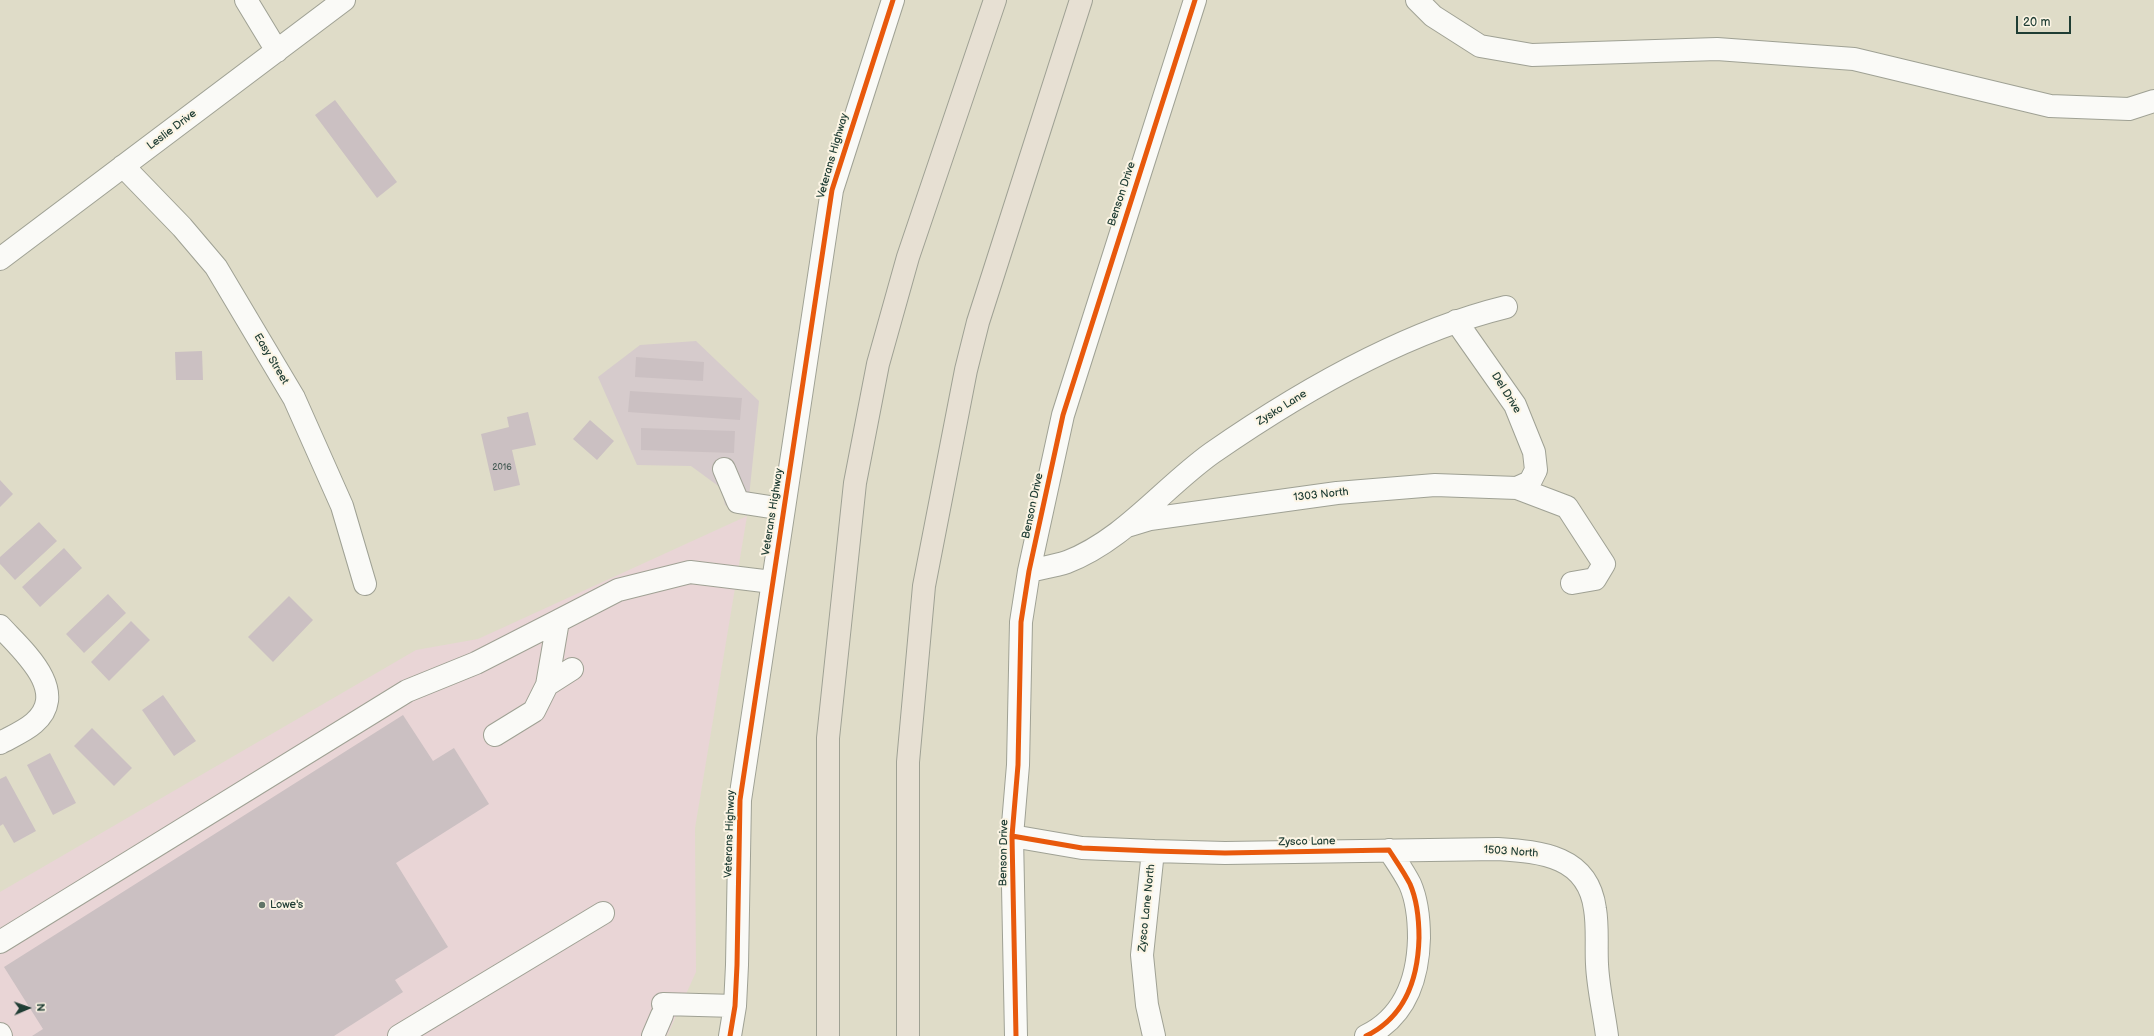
<!DOCTYPE html>
<html>
<head>
<meta charset="utf-8">
<style>
  body { margin:0 }
  #map { position:relative; width:2154px; height:1036px; overflow:hidden; background:#dfdcc8; font-family:"Balsamiq Sans",sans-serif }
  canvas { display:block }
  .north { position:absolute; left:8px; top:988px; width:40px; height:40px; -webkit-text-stroke:3px #fcf5e5; paint-order:stroke; rotate:88deg; font-size:11px; font-weight:700; line-height:16px; text-align:center; color:#1f3d34 }
  .north::after { content:''; display:block; margin:auto; width:14px; height:18px; background:#1f3d34; clip-path:polygon(50% 0,100% 100%,50% 72%,0 100%) }
  .scale { position:absolute; left:2016px; top:16px; width:55px; height:18px; box-sizing:border-box; border:2px solid #1f3d34; border-top:0; padding-left:5px; font-size:12px; line-height:14px; white-space:nowrap; color:#1f3d34; -webkit-text-stroke:3px #fcf5e5; paint-order:stroke }
</style>
</head>
<body>
<div id="map">
<canvas width="2154" height="1036"></canvas>
<div class="north">N</div>
<div class="scale">20 m</div>
</div>
<script>
const g = document.querySelector('canvas').getContext('2d');
g.lineJoin = 'round';
function fill(path, color) { g.fillStyle = color; g.fill(path, 'evenodd'); }
function strokePath(path, color, width, dash) { g.strokeStyle = color; g.lineWidth = width; g.lineCap = dash ? 'butt' : 'round'; g.setLineDash(dash || []); g.stroke(path); }
function write(font, color, halo, rows, align = 'center') {
  g.font = font + ' "Balsamiq Sans",sans-serif'; g.lineWidth = 4; g.setLineDash([]); g.textBaseline = 'middle'; g.strokeStyle = halo; g.fillStyle = color; for (const [text, x, y, turn = 0] of rows) {
    g.save(); g.translate(x, y); g.rotate((+turn || 0) * Math.PI / 180); g.textAlign = isNaN(turn) ? turn : align; if (halo) g.strokeText(text, 0, 0); g.fillText(text, 0, 0); g.restore();
  }
}
const built = new Path2D(`
  M747,516L695,828L696,972L667,1036H0V892L416,650L478,639Z`);
const industrial = new Path2D(`
  M696,341L759,401L747,516L725,505L721,488L691,466L637,465L598,377L640,345Z`);
const building = new Path2D(`
  M335,100L397,182L377,198L315,115Z
  M202,351L203,380H176L175,352Z
  M636,357L704,362L703,381L635,377Z
  M630,391L742,398L740,420L628,412Z
  M528,412L536,445L512,450L520,485L494,491L481,434L509,427L507,417Z
  M590,420L614,441L597,460L573,439Z
  M641,428L735,431L734,453L641,450Z
  M0,480L13,494L0,507Z
  M39,522L57,541L15,580L0,564V557Z
  M64,548L82,568L40,607L22,587Z
  M108,594L126,613L84,653L66,634Z
  M289,596L313,620L273,662L248,637Z
  M131,621L150,640L109,681L91,662Z
  M163,695L196,741L174,756L142,710Z
  M403,715L433,761L454,748L489,804L396,863L448,947L395,980L403,992L334,1036H32L43,1029L4,967Z
  M92,728L132,768L114,786L74,746Z
  M50,753L76,803L53,815L27,765Z
  M6,776L36,831L14,843L3,824L0,826V779Z`);
const minor = new Path2D(`
  M246,0L277,51
  M1417,0L1433,16L1480,46L1532,55L1717,49L1854,59L2050,106L2129,109L2154,101
  M123,166L182,227L216,267L294,398L342,506L365,584
  M0,259L344,0
  M1456,321L1515,405L1534,452L1536,470L1530,482L1517,488
  M724,469L738,502L783,509
  M1127,526L1150,519L1337,493L1435,485L1517,488L1567,507L1604,564L1595,579L1572,583
  M1029,571C1041,568 1055,566 1067,562C1124,540 1163,488 1212,453C1297,394 1404,332 1506,307
  M558,621L618,590L690,572L772,582
  M0,626C21,649 71,691 34,723C25,731 11,737 0,743
  M547,685L572,669
  M1012,836L1082,848L1153,851L1225,853L1498,849C1542,852 1588,856 1595,909C1598,927 1596,946 1597,964C1598,988 1604,1012 1607,1036
  M1153,851L1142,955L1147,1005L1154,1036
  M0,942L407,691L476,663L558,621L547,685L534,711L495,735
  M663,1004L735,1006
  M0,1034L1,1036
  M399,1036L603,913
  M653,1036L662,1015
  M730,1036L735,1006L737,965L740,800L832,190L893,0
  M1016,1036L1012,836L1018,765L1021,622L1029,571L1063,415L1195,0
  M1366,1036C1405,1017 1418,979 1419,938C1419,920 1417,900 1410,884C1404,872 1396,861 1389,850`);
const highway = new Path2D(`
  M828,1036V738L855,483L878,364L908,257L995,0
  M908,1036V762L924,586L966,370L978,322L1081,0`);
const cycleway = new Path2D(`
  M1012,836L1082,848L1153,851L1225,853L1389,850C1396,861 1404,872 1410,884C1417,900 1419,920 1419,938C1418,979 1405,1017 1366,1036
  M730,1036L735,1006L737,965L740,800L832,190L893,0
  M1016,1036L1012,836L1018,765L1021,622L1029,571L1063,415L1195,0`);
const markers = [
  [262,905,4,"#627568"]
];
const numberNames = [
  ["2016",502,468]
];
const streetNames = [
  ["Leslie Drive",172,130,-37],
  ["Veterans Highway",833,156,-74],
  ["Benson Drive",1122,194,-72],
  ["Easy Street",271,359,59],
  ["Del Drive",1506,393,58],
  ["Zysko Lane",1282,408,-32],
  ["1303 North",1321,495,-6],
  ["Benson Drive",1033,506,-78],
  ["Veterans Highway",773,512,-81],
  ["Veterans Highway",730,834,-88],
  ["Zysco Lane",1307,842,-1],
  ["1503 North",1511,852,4],
  ["Benson Drive",1004,853,-89],
  ["Zysco Lane North",1147,908,-84]
];
const poiNames = [
  ["Lowe's",270,905]
];
fill(built, '#e9d5d6');
fill(industrial, '#d6cbcc');
fill(building, '#cbc0c2');
strokePath(minor, '#9fa194', 24);
strokePath(highway, '#9fa194', 24);
strokePath(minor, '#fafaf7', 22);
strokePath(highway, '#e7e0d3', 22);
strokePath(cycleway, '#e8590c', 5);
for (const [x, y, r, color] of markers) { const dot = new Path2D(); dot.arc(x, y, r, 0, 2 * Math.PI); g.fillStyle = color; g.fill(dot); strokePath(dot, '#fcf5e5', 1.5); }
write('9px', '#4a5e58', null, numberNames);
write('11px', '#1f3d34', '#fcf5e5', streetNames);
write('11px', '#1f3d34', '#fcf5e5', poiNames, 'left');
</script>
</body>
</html>
